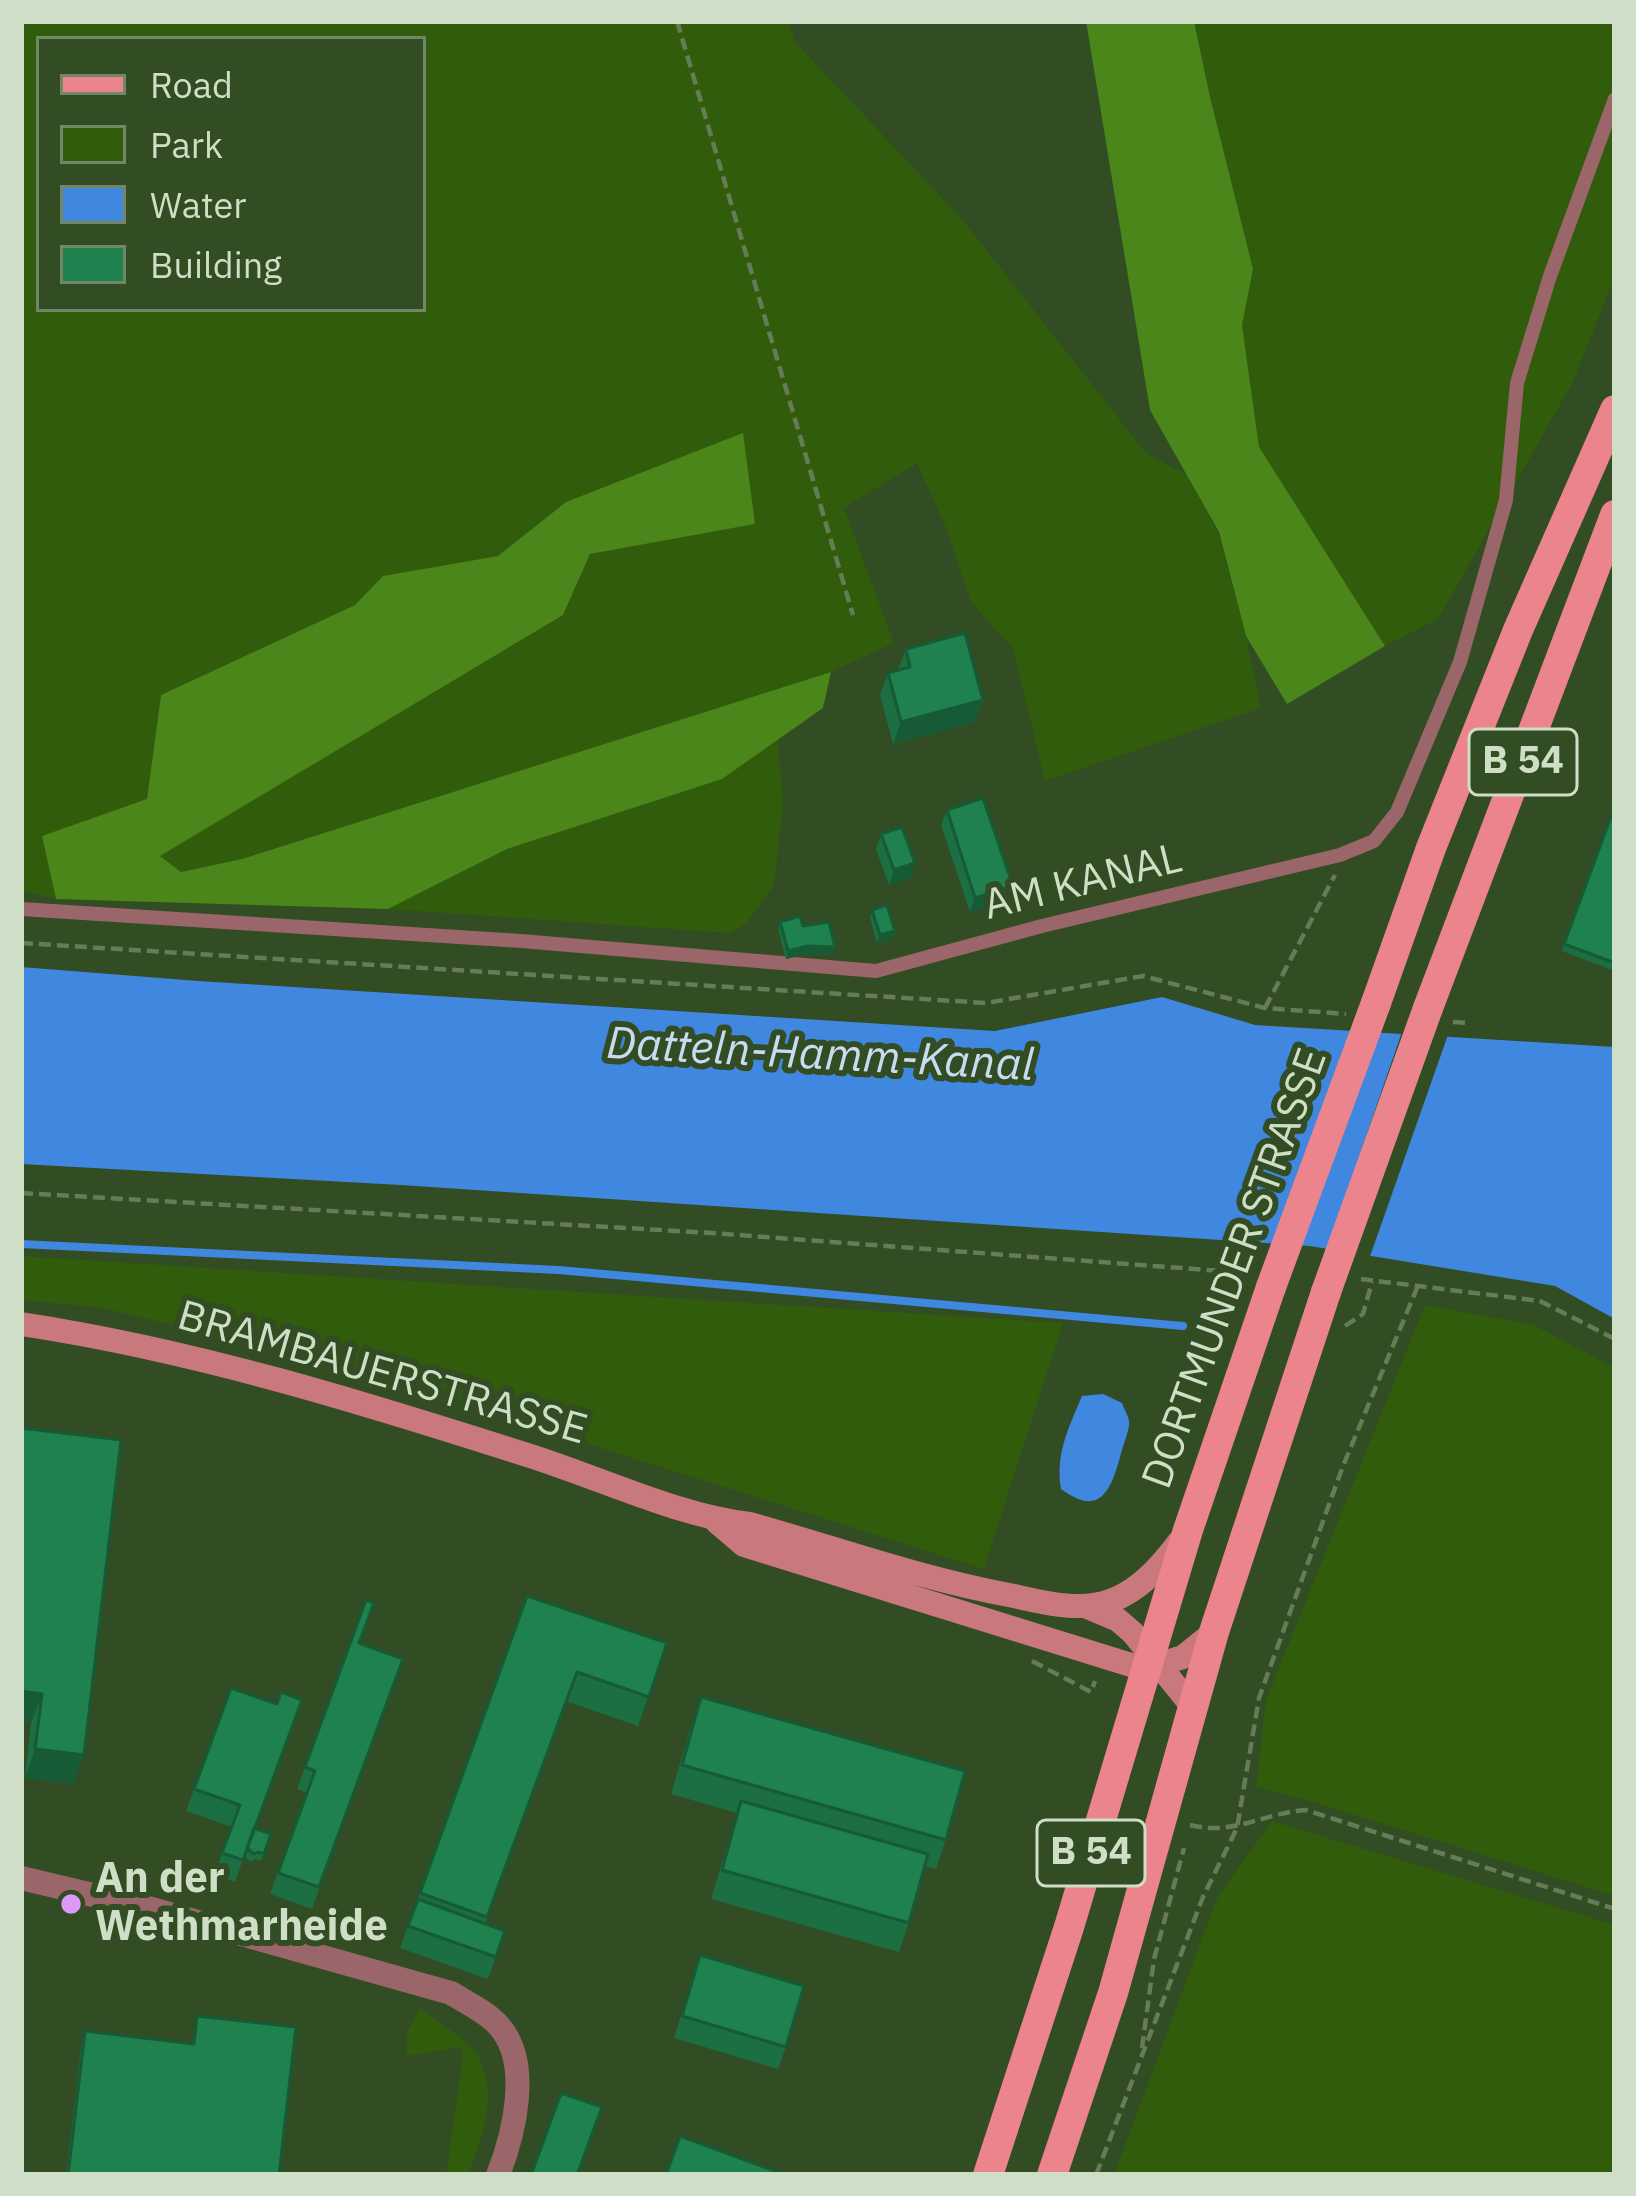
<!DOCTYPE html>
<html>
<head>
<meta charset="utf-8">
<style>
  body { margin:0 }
  #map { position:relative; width:1636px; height:2196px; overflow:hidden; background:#324c23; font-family:"IBM Plex Sans",sans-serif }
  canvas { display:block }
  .frame { position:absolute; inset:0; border:24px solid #cfdfc7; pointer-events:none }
  .legend { position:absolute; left:36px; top:36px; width:390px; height:276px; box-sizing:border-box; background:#324c23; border:3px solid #718765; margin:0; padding:15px 21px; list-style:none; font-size:36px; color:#cfdfc7 }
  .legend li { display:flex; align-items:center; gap:24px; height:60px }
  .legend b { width:60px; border:3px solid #718765 }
</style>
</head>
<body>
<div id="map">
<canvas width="1636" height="2196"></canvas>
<div class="frame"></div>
<ul class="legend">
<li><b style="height:15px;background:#ec848e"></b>Road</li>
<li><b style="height:33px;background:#315c0c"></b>Park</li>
<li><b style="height:33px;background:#4088df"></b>Water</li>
<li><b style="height:33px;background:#1f814d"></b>Building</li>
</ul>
</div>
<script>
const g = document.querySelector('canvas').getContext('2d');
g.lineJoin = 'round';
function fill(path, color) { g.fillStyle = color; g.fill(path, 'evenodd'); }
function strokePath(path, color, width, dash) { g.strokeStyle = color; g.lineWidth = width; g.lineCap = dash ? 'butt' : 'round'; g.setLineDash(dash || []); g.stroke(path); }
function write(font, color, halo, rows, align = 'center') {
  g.font = font + ' "IBM Plex Sans",sans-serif'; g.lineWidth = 12; g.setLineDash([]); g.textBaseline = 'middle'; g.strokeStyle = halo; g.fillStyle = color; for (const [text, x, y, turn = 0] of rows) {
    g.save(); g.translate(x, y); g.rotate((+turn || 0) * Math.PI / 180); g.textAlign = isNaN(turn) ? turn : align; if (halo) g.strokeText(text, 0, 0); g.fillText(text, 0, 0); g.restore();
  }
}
const green = new Path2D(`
  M21,21H788L795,42L963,220L1146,453L1187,475L1218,533L1246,636L1261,708L1045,781L1013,649L971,602L946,528L917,463L844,508L894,643L831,672L242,859L181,872L159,856L563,615L590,554L755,524L566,502L498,556L384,576L355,605L161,695L147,800L43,836L56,899L21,890ZM39,39H423V309H39Z
  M1194,21H1615V276L1573,382L1438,619L1385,646L1259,448L1242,325L1253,269L1210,97Z
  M778,739L783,804L774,885L746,924L729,933L388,909L507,849L722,779Z
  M21,1256L1063,1323L984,1569L328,1362L102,1308L21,1300Z
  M1425,1305L1534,1325L1615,1368V1896L1310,1801L1256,1787L1266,1700Z
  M1272,1821L1615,1925V2175H1114L1217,1898Z
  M420,2008C435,2020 470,2041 478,2056C499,2095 482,2138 468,2175H446L463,2054L461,2047L407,2056V2031Z`);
const forest = new Path2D(`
  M1086,21H1194L1210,97L1253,269L1242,325L1259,447L1385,646L1287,704L1246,636L1219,532L1150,410Z
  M743,433L755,524L590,554L563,615L160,856L181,872L242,859L831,672L823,708L722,779L507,849L388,909L56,899L42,836L147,799L161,695L355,605L383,576L498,556L566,502Z`);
const water = new Path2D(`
  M21,967L198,981L995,1031L1162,997L1255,1025L1615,1047V1319L1555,1286L1310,1246L401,1185L21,1164Z
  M1103,1394L1122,1403C1124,1409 1128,1415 1129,1421C1130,1429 1124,1442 1122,1450C1112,1486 1103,1520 1061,1489C1055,1454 1069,1427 1082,1396Z`);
const pier = new Path2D(`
  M1403,1029L1449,1032L1368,1262L1325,1255Z`);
const stream = new Path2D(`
  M21,1244L559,1270L1183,1326`);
const path = new Path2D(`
  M677,21L853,615
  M21,943L986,1003L1143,976L1265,1008L1346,1014
  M1265,1008L1335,875
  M1453,1022L1471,1023
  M21,1193L712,1233L1248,1273
  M1361,1279L1540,1301L1615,1339
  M1237,1301V1291L1245,1272
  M1345,1326L1363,1314L1372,1282
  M1032,1661L1091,1692L1095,1681
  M1190,1825C1234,1836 1263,1813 1306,1810L1615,1909
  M1142,2048L1154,1959L1184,1848
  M1096,2175L1203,1897L1237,1828L1259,1698L1343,1466L1417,1288`);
const service = new Path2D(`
  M21,909L521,941L876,971L1042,926L1340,855L1374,841L1397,812L1460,662L1506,500L1517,383L1550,276L1615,99`);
const minor = new Path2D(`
  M21,1878L152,1909L451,1993C467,2003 487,2012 499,2026C532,2063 514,2134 498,2175`);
const secondary = new Path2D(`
  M21,1324C193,1350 358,1401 524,1454C596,1476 677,1516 750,1524C836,1548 922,1579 1009,1595C1033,1600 1059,1607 1083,1606C1126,1605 1155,1574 1179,1542
  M717,1522L744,1545L1144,1669L1183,1657L1214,1632
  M1085,1606L1118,1620L1133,1633L1192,1706`);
const primary = new Path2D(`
  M1376,1003L1431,848L1518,630L1615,410
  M1428,1008L1615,515
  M988,2175L1069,1927L1188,1530L1271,1287
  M1052,2175L1113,1993L1214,1632L1326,1292`);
const primaryBridge = new Path2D(`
  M1271,1287L1376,1003
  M1326,1292L1428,1008`);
const wall = new Path2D(`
  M906,649L983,700L975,722L893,744L880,695L888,673L898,670Z
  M1615,806V971L1562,951Z
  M947,810L1008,900L970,912L941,825Z
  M881,834L910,878L889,885L876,849Z
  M872,910L895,931L892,938L877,943L870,917Z
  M780,922L803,926L832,955L806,954L786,959L778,929Z
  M21,1428L74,1784L25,1778L31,1723Z
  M527,1596L667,1643L638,1726L566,1701L485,1924L505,1931L488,1979L400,1948Z
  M366,1600L360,1643L403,1659L312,1909L270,1894L307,1793L297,1789Z
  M231,1688L254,1828L264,1854L261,1861L255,1859L251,1862L244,1856L235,1882L214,1875L232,1827L186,1811Z
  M701,1697L946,1840L936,1869L925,1866L909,1923L899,1952L711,1899L737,1813L671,1794L691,1726Z
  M700,1955L786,2047L778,2069L674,2038Z
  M197,2016L279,2175H66L82,2039L85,2031L192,2044Z`);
const shadedWall = new Path2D(`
  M983,700L975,722L893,744L901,722Z
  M915,863L910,878L889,885L894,870Z
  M1013,886L1008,900L970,912L975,898Z
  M895,931L892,938L877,943L880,935Z
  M808,946L835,947L832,955L806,954L786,959L788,951Z
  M21,1691L42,1694L31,1723L21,1721Z
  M35,1749L84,1755L74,1784L25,1778Z`);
const building = new Path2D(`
  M965,633L983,700L901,722L888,673L910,667L906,649Z
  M983,798L1013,886L975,898L947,810Z
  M1615,806V963L1564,944Z
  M902,827L915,863L894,870L881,834Z
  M887,905L895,931L880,935L872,910Z
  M800,916L803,926L829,922L835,947L808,946L788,951L780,922Z
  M21,1428L121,1440L84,1755L35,1749L42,1694L21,1691Z
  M527,1596L667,1643L649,1697L577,1672L487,1917L420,1893Z
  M366,1600L374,1603L359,1643L403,1659L319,1887L278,1873L315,1771L305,1767Z
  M231,1688L277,1704L281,1692L302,1700L243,1860L222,1853L240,1805L194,1789Z
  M701,1697L965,1771L946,1840L682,1765Z
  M741,1801L928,1854L909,1923L722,1870Z
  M254,1828L271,1834L264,1854L258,1852L254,1854L247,1848Z
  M418,1899L505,1931L496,1957L408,1926Z
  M700,1955L804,1986L786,2047L682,2016Z
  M197,2016L296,2027L279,2175H68L85,2031L194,2044Z
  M561,2093L602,2107L577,2175H531Z
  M680,2136L786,2175H666Z`);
const markers = [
  [71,1904,12,"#da9af6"]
];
const shields = [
  [1523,762,108],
  [1091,1853,108]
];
const shieldNames = [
  ["B 54",1523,762],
  ["B 54",1091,1853]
];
const streetNames = [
  ["AM KANAL",1083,883,-14],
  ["DORTMUNDER STRASSE",1236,1269,-70],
  ["BRAMBAUERSTRASSE",382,1374,16]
];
const poiNames = [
  ["An der",95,1880],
  ["Wethmarheide",95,1928]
];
const waterNames = [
  ["Datteln-Hamm-Kanal",820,1056,3]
];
fill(green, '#315c0c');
fill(forest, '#4a8619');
fill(water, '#4088df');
fill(pier, '#324c23');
strokePath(stream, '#4088df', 8);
strokePath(path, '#667c59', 4.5, [12, 6]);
strokePath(service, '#9a666a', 14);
strokePath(minor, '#9a666a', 24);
strokePath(secondary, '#c9787e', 24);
strokePath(primary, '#ec848e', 30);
strokePath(primaryBridge, '#ec848e', 30);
fill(wall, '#1b6f42');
fill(shadedWall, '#165a36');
fill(building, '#1f814d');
strokePath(building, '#165a36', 3);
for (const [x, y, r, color] of markers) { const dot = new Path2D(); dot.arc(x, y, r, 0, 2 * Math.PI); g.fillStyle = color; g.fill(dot); strokePath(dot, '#324c23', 4.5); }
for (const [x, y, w] of shields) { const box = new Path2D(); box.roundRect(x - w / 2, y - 33, w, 66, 9); g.fillStyle = '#324c23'; g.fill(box); strokePath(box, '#cfdfc7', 3); }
write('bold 39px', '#cfdfc7', null, shieldNames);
write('42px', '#cfdfc7', '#324c23', streetNames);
write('bold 42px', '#cfdfc7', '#324c23', poiNames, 'left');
write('italic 45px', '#c9dbf1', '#324c23', waterNames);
</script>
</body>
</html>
